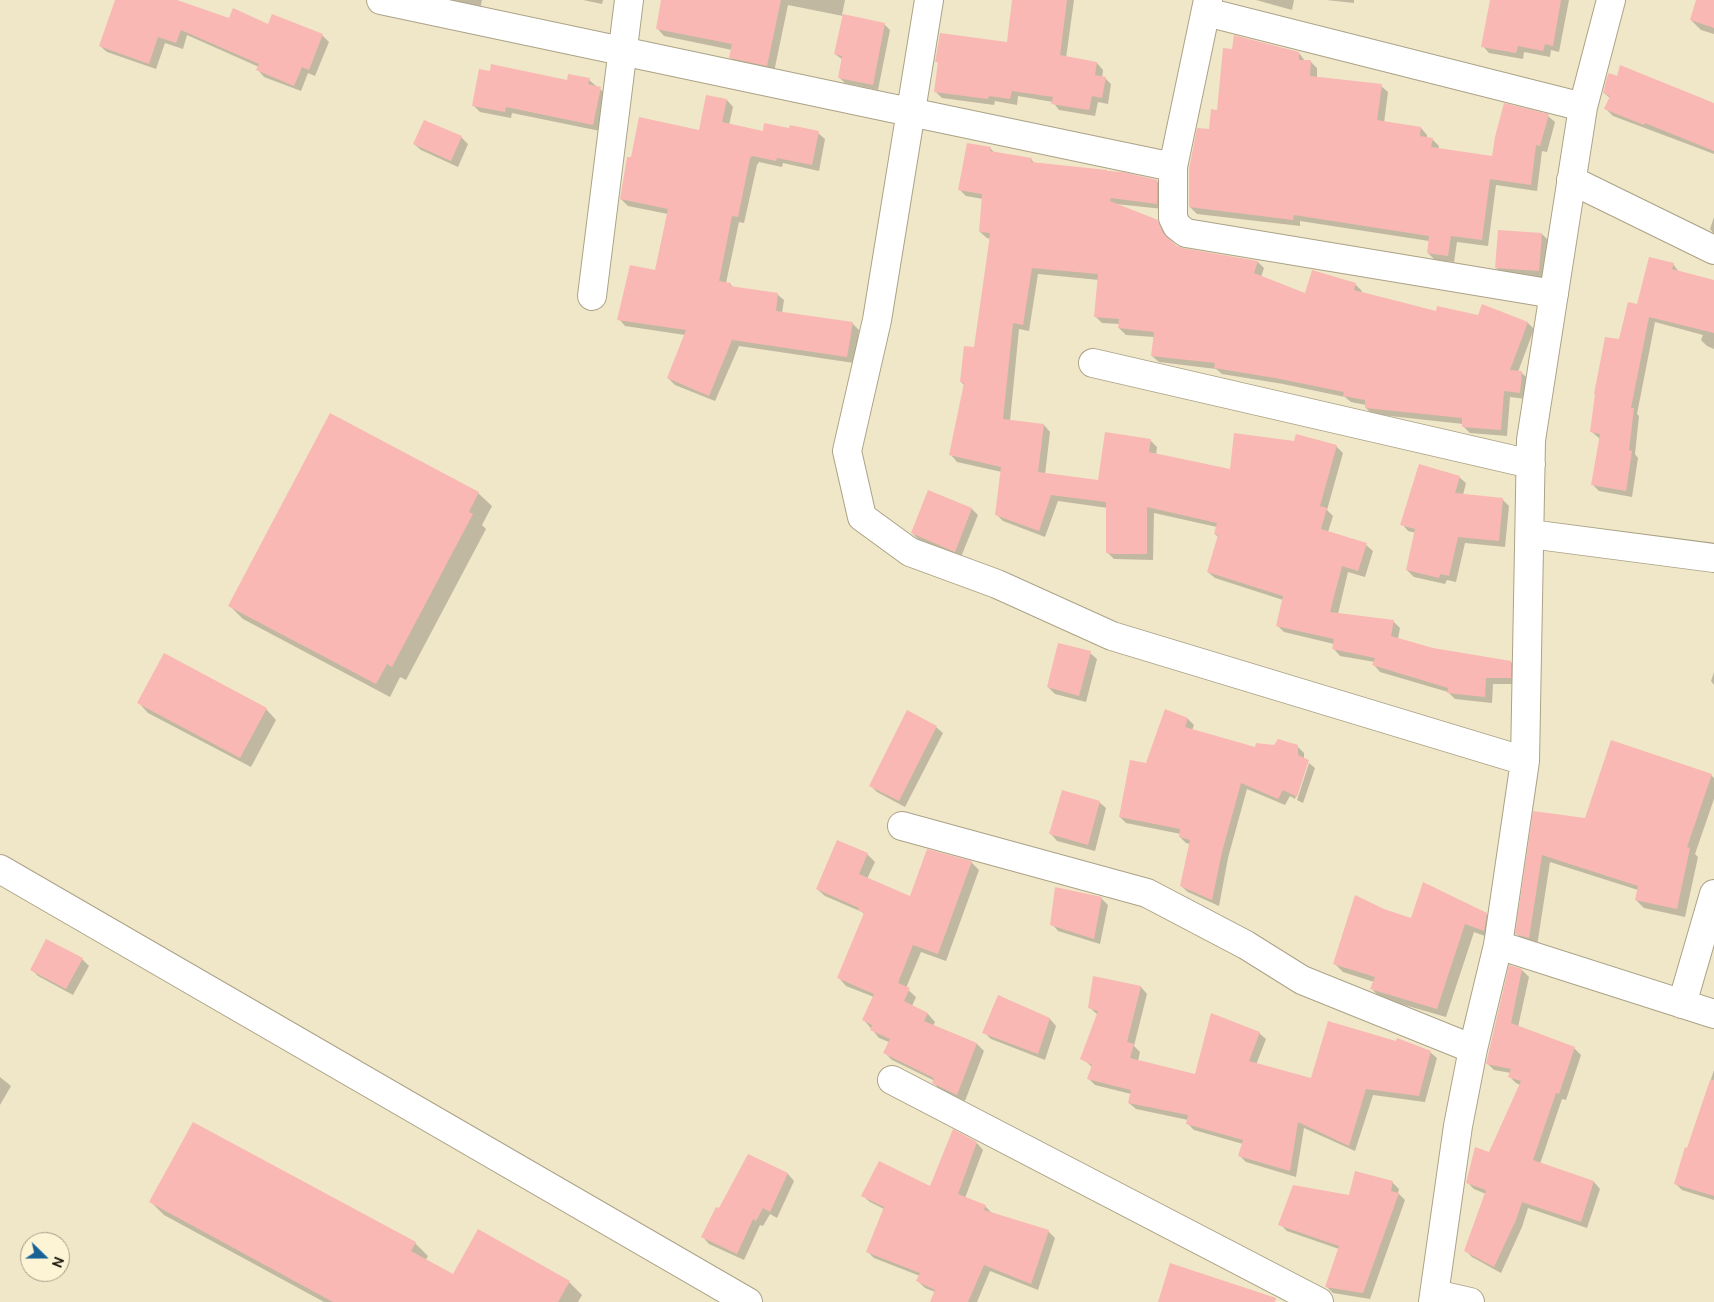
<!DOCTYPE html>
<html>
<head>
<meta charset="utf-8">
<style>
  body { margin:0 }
  #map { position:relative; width:1714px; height:1302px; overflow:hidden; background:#f0e7c9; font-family:Ubuntu,sans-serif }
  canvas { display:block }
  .north { position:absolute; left:20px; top:1232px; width:50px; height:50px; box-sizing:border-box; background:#fdf4d6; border:1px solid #a39c86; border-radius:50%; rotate:112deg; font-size:14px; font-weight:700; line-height:20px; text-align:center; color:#1d190f }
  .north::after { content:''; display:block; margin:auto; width:18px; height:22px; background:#186194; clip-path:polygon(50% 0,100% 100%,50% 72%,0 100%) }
</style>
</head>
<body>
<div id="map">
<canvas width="1714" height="1302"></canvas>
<div class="north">N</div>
</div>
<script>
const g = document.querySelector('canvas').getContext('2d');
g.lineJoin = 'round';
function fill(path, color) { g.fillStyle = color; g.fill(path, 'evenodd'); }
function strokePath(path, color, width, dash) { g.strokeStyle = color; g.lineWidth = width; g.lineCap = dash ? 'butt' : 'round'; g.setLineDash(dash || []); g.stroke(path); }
const shadow = new Path2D(`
  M116,0H161L229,19L322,35L329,42L315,76L308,73L301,91L264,77L258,70L259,67L187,35L183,49L165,43L156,69L107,52L100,46Z
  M434,0H482L480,10Z
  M583,0H603L602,4Z
  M663,0H845L842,15L884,24L890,30L878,90L845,83L839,77L843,60L835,54L843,16L788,5L774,72L738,65L730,57L732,50L664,36L657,28Z
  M1014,0H1074L1066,58L1097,63L1103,70L1102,78H1105L1111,84L1108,104L1098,102L1095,116L1059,110L1053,102L1018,96L1017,105L995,101L994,105L942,98L936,92L939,64L936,61L1008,44Z
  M1256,0H1294L1292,10Z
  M1326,0H1354V3Z
  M1491,0H1569L1559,52L1551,50L1550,57L1524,52L1523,59L1489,53L1483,46Z
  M1697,0H1714V34L1701,30L1691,20Z
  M1299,53L1305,61H1310L1317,68V78L1381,86L1388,92L1384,123L1421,128L1427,135V138L1432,139L1439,146L1438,149L1493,157L1548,116L1555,122L1547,152L1542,151L1537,191L1496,185L1488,246L1457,242L1454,262L1435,260L1428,253L1429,241L1300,221V226L1197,214L1190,207L1211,130L1218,111Z
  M491,73L568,81L589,80L607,95L600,131L512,113L511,118L480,112L473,105Z
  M1604,93L1714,104V154L1613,116L1606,109L1610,98Z
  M727,100L733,107L729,125L764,132L818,133L825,139L819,171L783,163L782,167L759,162L757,165L744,223L739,222L726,283L730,284L734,288L777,294L784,300L782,313L852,323L859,330L854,363L739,346L715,401L675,385L668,378L685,335L625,326L619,319L656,272L668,214L628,206L621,199L700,131Z
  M461,137L468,144L458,167L421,150L414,144Z
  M990,148L996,154L1031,159L1035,164L1107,171L1157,181L1163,188V209L1116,204L1157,221L1164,228L1169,240L1176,247L1183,250L1258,262L1264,268L1261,277L1306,295L1355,284L1362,291L1361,293L1437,313L1479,316L1483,306L1528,323L1534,329L1518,372L1522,373L1528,379L1526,399L1510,397L1507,436L1470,433L1463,426V424L1372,414L1366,408V405L1351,402L1345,397L1283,384L1222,374L1216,369L1159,362L1152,356L1154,337L1126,335L1119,328L1120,324L1102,323L1095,316L1099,280L1038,274L1029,331L1019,329L1010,421L1044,425L1050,432L1045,475L1099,481L1150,440L1157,447L1156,455L1231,471L1336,446L1343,453L1327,510L1333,516L1328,532L1366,545L1373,551L1365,577L1348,572L1338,614L1393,621L1400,628L1398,639L1433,650L1511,662L1517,669V684H1493L1492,703L1455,699L1448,692L1380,672L1374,665L1375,662L1340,656L1334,649V644L1284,632L1277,625L1283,600L1215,578L1208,572L1219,538L1215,534L1217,527L1154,513L1153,560L1114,559L1107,552L1108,508L1058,501L1045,537L1003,521L996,514L1002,472L957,462L951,455L965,386L961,382L975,349L991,239L987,238L980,232L983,199L966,196L960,190Z
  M1714,217V234L1710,229Z
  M1499,231L1542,234L1549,241L1546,278L1503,275L1496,268Z
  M1673,264L1679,272L1714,283V349L1707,346L1701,340L1703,335L1655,322L1637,414L1639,416L1635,454L1638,458L1632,497L1599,491L1593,485L1600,439L1592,432L1620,341L1638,306Z
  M1459,477L1466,483L1463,495L1502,499L1509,506L1505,547L1465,543L1456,582L1447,580L1445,584L1414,577L1407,570L1416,533L1408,531L1402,524Z
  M478,493L492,506L482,525L486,529L406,680L400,677L390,697L243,619L230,606Z
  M972,509L978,515L961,557L919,540L912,533Z
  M1090,653L1097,659L1086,702L1055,694L1048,687Z
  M1714,672V685L1711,681Z
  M138,702L266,709L276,720L251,767L148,713Z
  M1165,711L1188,719L1194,725L1192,730L1256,748L1298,747L1304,753V759L1309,762H1307L1295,799L1290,796L1285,805L1247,789L1228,858L1219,906L1188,892L1181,886L1190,844L1186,843L1180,837L1181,834L1126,823L1120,817L1146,764Z
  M936,727L943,733L905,807L877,792L870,785Z
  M1309,763L1315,768L1303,803L1297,800Z
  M1711,775L1714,778V799L1695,854L1698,857L1685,917L1644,908L1636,900L1638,890L1550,862L1537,946L1525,942L1517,934L1534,813L1586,820Z
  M1099,802L1106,808L1095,851L1057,841L1051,834Z
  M867,854L875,862L867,879L911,898L971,862L979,870L946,961L921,952L906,988L916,997L912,1006L928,1014L935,1022L933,1026L977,1044L984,1051L965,1101L941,1091L934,1083L935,1081L892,1060L884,1052L889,1042L879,1038L864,1020L874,997L846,986L839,978L865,915L862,912L825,896L817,889Z
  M1101,898L1108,905L1100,944L1058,931L1052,924Z
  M1383,910L1412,919L1486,914L1495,923L1493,939L1474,932L1446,1017L1380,998L1372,989L1374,982L1343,972L1335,964Z
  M82,959L89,966L73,995L38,976L32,970Z
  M1510,967L1522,970L1529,977L1518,1027L1574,1048L1581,1055L1566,1100L1562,1099L1540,1164L1594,1182L1600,1189L1587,1228L1528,1208L1522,1227L1501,1273L1472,1257L1465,1250L1486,1194L1474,1189L1467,1182L1490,1153L1520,1085L1516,1083L1510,1077L1511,1073L1494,1070L1487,1063Z
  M1141,987L1147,994L1134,1046L1140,1052L1138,1061L1196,1076L1259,1033L1266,1039L1256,1065L1312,1080L1430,1052L1437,1058L1425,1102L1373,1095L1355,1151L1304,1128L1296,1177L1246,1162L1239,1155L1243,1144L1194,1130L1187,1123L1188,1120L1136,1109L1129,1103L1131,1094L1095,1085L1088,1078L1092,1067L1082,1058L1098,1015L1090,1008Z
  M1050,1019L1056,1026L1045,1060L991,1039L984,1032Z
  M1714,1070V1200L1682,1190L1675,1183L1688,1149Z
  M0,1077L11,1086L0,1105Z
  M977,1143L983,1150L965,1198L985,1206L992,1213L1048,1231L1055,1238L1038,1290L990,1271L977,1302H931L935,1292L925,1288L918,1281L920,1276L874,1258L868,1252L884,1209L870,1202L863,1196L931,1188Z
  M749,1155L788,1174L794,1181L777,1218L770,1214L763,1226L760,1225L744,1260L709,1244L703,1237L720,1210Z
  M1392,1182L1399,1189L1398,1193L1405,1200L1370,1299L1333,1293L1326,1286L1339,1249L1287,1231L1280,1224L1350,1196Z
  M151,1202L415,1243L428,1256L425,1261L454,1276L569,1282L582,1295L578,1302H324L164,1215Z`);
const building = new Path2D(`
  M115,0H177L229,18L233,8L268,24L272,14L323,34L309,70L302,67L294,86L256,70L259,64L181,30L176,43L158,37L149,64L99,46Z
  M661,0H781L767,66L729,58L732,44L656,29Z
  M1012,0H1067L1060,55L1097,62L1095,75L1106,77L1102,98L1092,96L1089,110L1051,104L1053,97L1012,91L1010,99L989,96L988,99L934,92L938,62H935L940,33L1007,42Z
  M1490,0H1561L1553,46L1545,44L1543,51L1518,46L1516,53L1481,47Z
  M1696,0H1714V28L1690,20Z
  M843,14L885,23L873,85L838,78L842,56L834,54Z
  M1234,35L1299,52V60H1311L1310,76L1382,84L1377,120L1421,127L1420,136L1433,138L1431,147L1492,156L1495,137L1504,103L1549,114L1540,146L1536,145L1531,185L1490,179L1482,240L1451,236L1448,256L1427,253L1429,236L1294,215L1293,220L1189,207V169L1197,128L1209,129L1211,109L1217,110L1223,48L1232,49Z
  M491,64L567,80L568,74L590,78L588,84L601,87L593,125L506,107L505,112L472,106L479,69L490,71Z
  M1620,65L1714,103V151L1645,123L1644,125L1604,109L1610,96L1603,93L1607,77L1609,73L1617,76Z
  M706,95L727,99L722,122L763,131L764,123L789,128L790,125L819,131L812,165L777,158L776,161L752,156L750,158L738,217L732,216L719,281L731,283L730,286L778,293L776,311L853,322L847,357L732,340L709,396L667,378L686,330L617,320L630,265L655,270L668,209L620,199L627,157H631L639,117L699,130Z
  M424,120L462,136L451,161L413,144Z
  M967,143L991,147L990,151L1032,158L1031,162L1107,170V171L1123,172L1157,180V204L1111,198L1110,201L1158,220L1163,233L1177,246L1183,248L1258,261L1254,273L1305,293L1312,270L1356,283L1354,290L1436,311L1437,306L1478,315L1482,304L1528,322L1510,370L1522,371L1520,393L1504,391L1501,430L1462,427V418L1365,408V400L1343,396L1344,392L1275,378L1214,368L1215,363L1151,356L1154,332L1118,328L1119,319L1094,317L1098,274L1032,268L1023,325L1013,323L1003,419L1044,424L1038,472L1098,480L1105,432L1151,439L1149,452L1230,469L1234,433L1294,441L1296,434L1337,445L1320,506L1327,508L1321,529L1367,543L1358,571L1342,566L1330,612L1394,620L1391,636L1433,648L1511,661V678H1486L1485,697L1447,693L1448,688L1372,665L1375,658L1332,649L1334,639L1276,626L1283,596L1207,572L1218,535L1214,534L1217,523L1147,507V554H1115L1106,553V502L1051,495L1039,531L995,515L1001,467L949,455L964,383L960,382L964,346L974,347L989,242L990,233L979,232L982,194L958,190Z
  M1498,230L1542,233L1539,271L1495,268Z
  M1649,257L1674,263L1672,269L1714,280V333L1649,317L1631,408H1634L1629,450L1632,451L1626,491L1591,485L1600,434L1590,432L1595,394H1594L1605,337L1619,339L1628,302L1637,304Z
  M330,413L479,492L469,512L473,514L392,667L387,664L376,684L228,606Z
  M1419,464L1460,476L1455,493L1503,498L1499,541L1458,537L1449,576L1440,574L1439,578L1406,570L1415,529L1400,525Z
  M928,490L972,508L955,552L911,533Z
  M1058,643L1091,651L1079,696L1047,687Z
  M164,653L267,708L240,758L137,703Z
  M1165,709L1188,718L1185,727L1255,747L1256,743L1274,745L1278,739L1298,745V755L1309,760L1297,797L1283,790L1278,799L1241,783L1222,852L1212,900L1180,886L1190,840L1179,837L1180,829L1119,817L1130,760L1146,763Z
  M907,710L937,726L899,801L869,786Z
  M1611,740L1712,774L1687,847L1690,848L1677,909L1635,900L1638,886L1542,855L1529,938L1515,934L1533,811L1585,818Z
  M1062,790L1100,801L1088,845L1049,834Z
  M837,840L868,853L859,874L910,896L927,849L972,861L938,954L913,945L898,983L910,988L904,1001L928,1013L924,1021L977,1043L957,1095L932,1083L934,1078L883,1053L890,1039L870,1030L872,1025L862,1020L874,994L837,978L864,913L858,910L859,908L816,889Z
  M1423,882L1487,913L1484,931L1465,924L1437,1009L1370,989L1375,977L1333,964L1355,895L1384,909L1411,918Z
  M1055,887L1102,897L1094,939L1050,925Z
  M46,939L83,958L66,989L30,970Z
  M1509,965L1522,969L1511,1023L1575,1047L1559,1094L1556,1093L1533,1160L1594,1181L1581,1222L1522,1202L1516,1220L1494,1267L1464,1251L1486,1190L1466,1183L1475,1147L1489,1152L1521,1081L1508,1077L1511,1069L1486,1064Z
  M1093,976L1141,986L1127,1042L1134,1044L1130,1058L1195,1074L1211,1013L1260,1032L1249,1061L1311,1078L1328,1021L1396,1041L1397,1038L1431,1051L1419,1096L1366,1089L1349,1146L1298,1122L1290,1171L1238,1156L1243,1140L1186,1124L1188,1115L1128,1103L1131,1090L1087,1079L1092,1065L1080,1059L1098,1011L1088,1008Z
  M998,995L1050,1018L1038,1054L982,1033Z
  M1710,1080H1714V1196L1674,1184L1685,1147L1687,1148Z
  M193,1122L416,1242L411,1251L453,1274L478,1229L570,1281L558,1302H333L149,1202Z
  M953,1129L977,1142L958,1194L986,1205L984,1210L1049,1230L1031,1284L984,1265L968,1302H930L935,1290L916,1281L920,1273L866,1252L884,1207L861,1196L879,1161L930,1186Z
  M748,1154L788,1173L770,1212L763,1208L756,1221L753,1219L737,1254L701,1237L716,1207L719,1208Z
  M1355,1171L1393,1181L1391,1191L1399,1193L1363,1293L1325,1287L1339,1246L1278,1225L1293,1185L1349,1195Z
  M1170,1263L1276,1298L1275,1302H1158Z`);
const minor = new Path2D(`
  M381,0C645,58 909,111 1173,167
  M929,0L877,320L847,451L862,517L910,552L997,584L1112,636L1525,761
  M1208,0L1173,167V218L1177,226L1186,233L1554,294
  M1206,12L1583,107
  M1571,180L1714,250
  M592,296L629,0
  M1093,363L1531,464
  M1530,534L1714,558
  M902,826L1147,893L1246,945L1302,980L1473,1049
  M0,869L748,1302
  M1498,945L1714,1014
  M1682,1004L1714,894
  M892,1080L1319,1302
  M1435,1294L1470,1302
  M1433,1302L1458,1126L1473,1049L1498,945L1525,761L1531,440L1583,107L1611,0`);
fill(shadow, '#0003');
fill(building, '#f9b8b3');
strokePath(minor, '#aba287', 30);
strokePath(minor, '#fff', 28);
</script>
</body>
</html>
